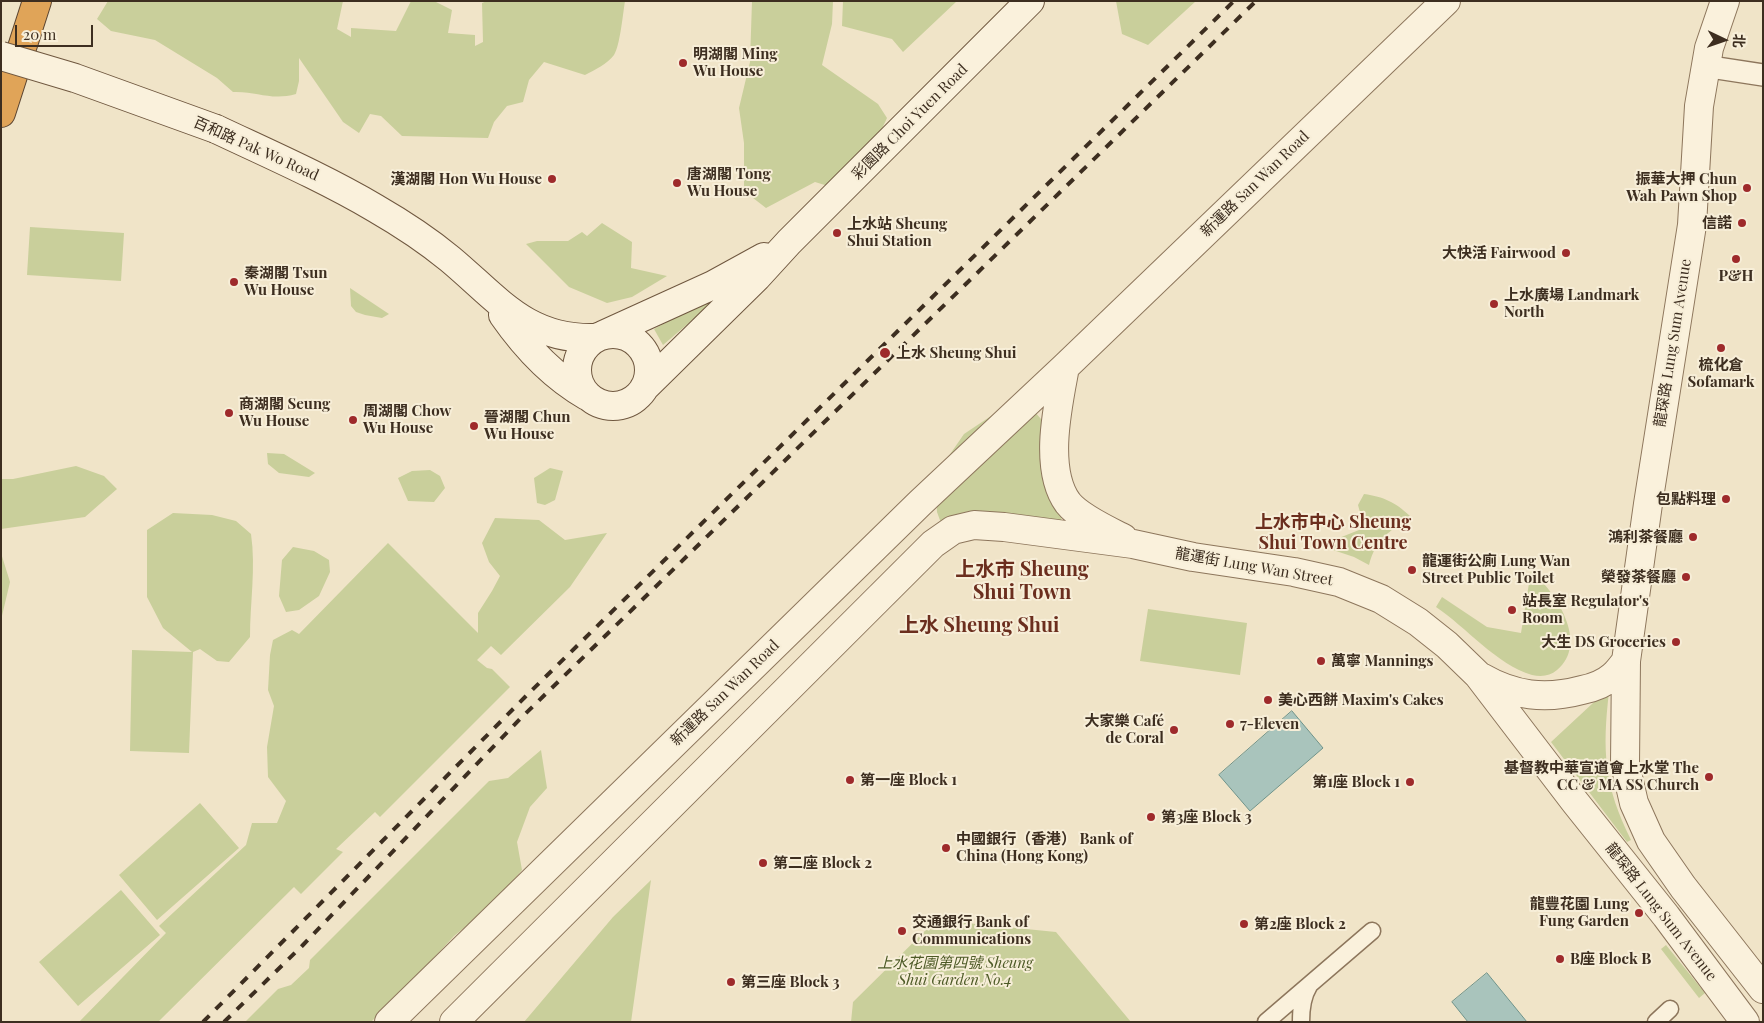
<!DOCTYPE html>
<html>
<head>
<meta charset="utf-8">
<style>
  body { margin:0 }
  #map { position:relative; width:1764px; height:1023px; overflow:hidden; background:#f0e4c8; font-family:"Playfair Display","Noto Sans SC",serif }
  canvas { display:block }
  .frame { position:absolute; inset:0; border:2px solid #3d2e20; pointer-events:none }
  .north { position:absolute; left:1699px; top:15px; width:50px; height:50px; -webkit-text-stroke:4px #f7eed8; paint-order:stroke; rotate:93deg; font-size:14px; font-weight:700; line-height:20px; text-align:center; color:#3d2e20 }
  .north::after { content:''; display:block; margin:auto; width:18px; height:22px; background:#3d2e20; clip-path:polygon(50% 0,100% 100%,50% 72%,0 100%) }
  .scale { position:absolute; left:15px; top:25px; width:78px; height:22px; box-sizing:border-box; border:2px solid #3d2e20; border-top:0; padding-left:6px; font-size:15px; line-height:18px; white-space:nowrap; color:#3d2e20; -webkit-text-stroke:4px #f7eed8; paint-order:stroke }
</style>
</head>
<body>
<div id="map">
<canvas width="1764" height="1023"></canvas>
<div class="frame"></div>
<div class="north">北</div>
<div class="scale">20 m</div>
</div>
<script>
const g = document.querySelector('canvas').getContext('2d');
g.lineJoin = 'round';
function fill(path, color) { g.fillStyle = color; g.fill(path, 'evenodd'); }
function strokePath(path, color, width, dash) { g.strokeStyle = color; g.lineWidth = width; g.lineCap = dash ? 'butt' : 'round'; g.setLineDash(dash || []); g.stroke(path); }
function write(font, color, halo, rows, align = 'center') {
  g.font = font + ' "Playfair Display","Noto Sans SC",serif'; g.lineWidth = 4; g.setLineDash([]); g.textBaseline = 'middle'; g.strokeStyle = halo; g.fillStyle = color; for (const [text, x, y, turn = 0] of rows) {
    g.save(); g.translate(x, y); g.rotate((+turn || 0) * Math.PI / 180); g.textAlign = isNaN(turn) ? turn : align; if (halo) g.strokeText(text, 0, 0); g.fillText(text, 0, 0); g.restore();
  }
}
const green = new Path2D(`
  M108,1H343L337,29L351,37V28L396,31L411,1H434L452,10L448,33L475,35V46L483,42L482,3L487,1H625C623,13 620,46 614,55C607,64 595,70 585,75L544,62L529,80L523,102L507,106L494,122L488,138L402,136L381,116L370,114L359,133L343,122L299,58V81L296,94C271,101 257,91 233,92L217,78L155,40L111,31L97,19Z
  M752,1H833L832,24L822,65L878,104L887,118L880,133L828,186L815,182L766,208L744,191V143L739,108L750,62Z
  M843,1H957L903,52L892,39L842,26Z
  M1196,1L1148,45L1122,34L1116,1Z
  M602,223L632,242L631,268L667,276L632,297L607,303L569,287L526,244L537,241H568L582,232L587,236Z
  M30,227L124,233L121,281L27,275Z
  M350,288L389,314L382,318L365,315L356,312L351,306Z
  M723,291L724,293L663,345L654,329Z
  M1009,404L1034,411L1061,442L1071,483L1061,520L1055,525L994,541L979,523H941L937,512L935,476L964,434Z
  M267,453L284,454L315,473L309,477L279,473L268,464Z
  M76,466L104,476L117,489L85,517L1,529V479H13Z
  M550,468L563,471L555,500L545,505L537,503L534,478Z
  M430,470L440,476L445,488L434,502L408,501L398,478L412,471Z
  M1364,494C1384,497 1395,502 1410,516C1390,532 1376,538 1369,565L1354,557L1333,550L1329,542L1359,530L1361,516L1358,505Z
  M173,513L212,515L236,521L251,534C256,568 250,603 250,637L229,662L217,661L200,649L193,652L189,753L130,751L132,650L192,652L163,628L147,597V530Z
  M495,518L539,520L565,540L607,533L570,587L501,655L491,646L477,660L487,668L492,669L510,687L380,817L375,812L336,849L343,852L301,894L294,887L158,1022H79L166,933L159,926L160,925L246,845L252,823H277L286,801L268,777L267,747L274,706L268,690L270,655L273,640L292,630L299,634L388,543L478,633V613L492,591L500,576L489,562L482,543Z
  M293,547L314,551L329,560L330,572L319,596L299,610L286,612L279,596L282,560Z
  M1,553L10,582L1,620Z
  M1531,571C1555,591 1590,643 1557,670C1550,676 1542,677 1532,675C1497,665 1466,627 1436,607L1442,597L1487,627L1521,633Z
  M1148,609L1247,623L1240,675L1140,661Z
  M1607,690L1609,692C1602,751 1604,786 1631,840L1627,842L1551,742Z
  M541,750L547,788L530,807L517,842L522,870L496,902L454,936L420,973L371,1022H245L278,989L291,985L309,968L310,960L489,781L508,778Z
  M200,803L239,848L157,920L119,875Z
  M651,880L631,1022H524L613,917Z
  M121,890L160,935L78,1006L39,962Z
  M936,920L1056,932L1131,1022H851L853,1002Z
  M1666,945L1705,993L1699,998L1661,949Z`);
const water = new Path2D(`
  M1292,711L1323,748L1250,811L1219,775Z
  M1487,973L1527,1022H1468L1452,1002Z`);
const pedestrian = new Path2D(`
  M1266,1022L1372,931
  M1301,1022C1301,1009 1302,997 1309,986
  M1656,1022L1670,1009`);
const minor = new Path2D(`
  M1704,66L1763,75`);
const tertiary = new Path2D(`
  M1725,1L1709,48L1699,106L1692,225L1648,504L1626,661L1625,764L1634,803L1651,841L1683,887L1763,989
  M1065,367C1058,405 1043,469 1068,503C1079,517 1107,530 1123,538
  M1481,677C1514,696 1545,700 1582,690C1592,688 1605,683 1613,676C1618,672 1622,666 1626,661
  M389,1022L920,503L1065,367L1446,1
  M454,1022L933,544L953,530L974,525L1004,527L1133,544L1193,557L1294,572L1339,582L1381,599L1418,622L1447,645L1478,675L1575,802L1666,916L1745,1022`);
const secondary = new Path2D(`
  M216,129C269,154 324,178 375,208C401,223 427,240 450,259C498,299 526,340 595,338
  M503,315C526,348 552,376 587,396
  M577 370a36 36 0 1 1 72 0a36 36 0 1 1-72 0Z
  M603,335L713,285L764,257
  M644,388L757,277L789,242L1030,1`);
const motorway = new Path2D(`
  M1,113L37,1`);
const rail = new Path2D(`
  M203,1022L526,696L1234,1
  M224,1022L302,946L521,718L1256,1`);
const secondaryBridge = new Path2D(`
  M1,56L75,78L216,129`);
const markers = [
  [683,63,5,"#9e2a2b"],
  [552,179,5,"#9e2a2b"],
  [677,183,5,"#9e2a2b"],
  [1747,188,5,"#9e2a2b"],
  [1742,223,5,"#9e2a2b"],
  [837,233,5,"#9e2a2b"],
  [1566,253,5,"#9e2a2b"],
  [1736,259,5,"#9e2a2b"],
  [234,282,5,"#9e2a2b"],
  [1494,304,5,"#9e2a2b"],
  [1721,348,5,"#9e2a2b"],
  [885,353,6,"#9e2a2b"],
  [229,413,5,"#9e2a2b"],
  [353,420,5,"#9e2a2b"],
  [474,426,5,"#9e2a2b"],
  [1726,499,5,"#9e2a2b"],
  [1693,537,5,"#9e2a2b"],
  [1412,570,5,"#9e2a2b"],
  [1686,577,5,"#9e2a2b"],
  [1512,610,5,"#9e2a2b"],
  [1676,642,5,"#9e2a2b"],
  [1321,661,5,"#9e2a2b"],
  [1268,700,5,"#9e2a2b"],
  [1230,724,5,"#9e2a2b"],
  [1174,730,5,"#9e2a2b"],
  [1709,777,5,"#9e2a2b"],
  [850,780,5,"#9e2a2b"],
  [1410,782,5,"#9e2a2b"],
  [1151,817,5,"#9e2a2b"],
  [946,848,5,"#9e2a2b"],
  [763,863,5,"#9e2a2b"],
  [1639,913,5,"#9e2a2b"],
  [1244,924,5,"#9e2a2b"],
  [902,931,5,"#9e2a2b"],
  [1560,959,5,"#9e2a2b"],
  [731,982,5,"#9e2a2b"]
];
const poiNames = [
  ["明湖閣 Ming",693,54],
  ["Wu House",693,71],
  ["唐湖閣 Tong",687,174],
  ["Wu House",687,191],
  ["漢湖閣 Hon Wu House",542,179,"right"],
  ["振華大押 Chun",1737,179,"right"],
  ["Wah Pawn Shop",1737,196,"right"],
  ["信諾",1732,223,"right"],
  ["上水站 Sheung",847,224],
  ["Shui Station",847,241],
  ["大快活 Fairwood",1556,253,"right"],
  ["秦湖閣 Tsun",244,273],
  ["Wu House",244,290],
  ["P&H",1736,276,"center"],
  ["上水廣場 Landmark",1504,295],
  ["North",1504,312],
  ["上水 Sheung Shui",896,353],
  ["梳化倉",1721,365,"center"],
  ["Sofamark",1721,382,"center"],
  ["商湖閣 Seung",239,404],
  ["Wu House",239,421],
  ["周湖閣 Chow",363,411],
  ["Wu House",363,428],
  ["晉湖閣 Chun",484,417],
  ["Wu House",484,434],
  ["包點料理",1716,499,"right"],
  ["鴻利茶餐廳",1683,537,"right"],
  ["龍運街公廁 Lung Wan",1422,561],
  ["Street Public Toilet",1422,578],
  ["榮發茶餐廳",1676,577,"right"],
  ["站長室 Regulator's",1522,601],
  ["Room",1522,618],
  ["大生 DS Groceries",1666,642,"right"],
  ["萬寧 Mannings",1331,661],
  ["美心西餅 Maxim's Cakes",1278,700],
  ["大家樂 Café",1164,721,"right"],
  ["de Coral",1164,738,"right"],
  ["7-Eleven",1240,724],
  ["基督教中華宣道會上水堂 The",1699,768,"right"],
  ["CC & MA SS Church",1699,785,"right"],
  ["第一座 Block 1",860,780],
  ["第1座 Block 1",1400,782,"right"],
  ["第3座 Block 3",1161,817],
  ["中國銀行（香港） Bank of",956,839],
  ["China (Hong Kong)",956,856],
  ["第二座 Block 2",773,863],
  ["龍豐花園 Lung",1629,904,"right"],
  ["Fung Garden",1629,921,"right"],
  ["交通銀行 Bank of",912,922],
  ["Communications",912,939],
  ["第2座 Block 2",1254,924],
  ["B座 Block B",1570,959],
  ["第三座 Block 3",741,982]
];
const streetNames = [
  ["彩園路 Choi Yuen Road",910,122,-45],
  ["百和路 Pak Wo Road",256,149,24],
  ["新運路 San Wan Road",1255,184,-44],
  ["龍琛路 Lung Sum Avenue",1673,343,-81],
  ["龍運街 Lung Wan Street",1254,567,10],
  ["新運路 San Wan Road",725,693,-44],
  ["龍琛路 Lung Sum Avenue",1661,912,52]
];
const parkNames = [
  ["上水花園第四號 Sheung",955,963],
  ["Shui Garden No.4",955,980]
];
const quarterNames = [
  ["上水市中心 Sheung",1333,522],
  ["Shui Town Centre",1333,543]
];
const districtNames = [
  ["上水市 Sheung",1022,570],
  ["Shui Town",1022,593],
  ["上水 Sheung Shui",979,626]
];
fill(green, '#c9cf9b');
fill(water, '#a9c4bc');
strokePath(water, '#6f938a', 1);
strokePath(pedestrian, '#8d765c', 19);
strokePath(minor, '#8d765c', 24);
strokePath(tertiary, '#8d765c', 30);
strokePath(secondary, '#6f573f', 30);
strokePath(motorway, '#5b4430', 30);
strokePath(pedestrian, '#faf1dc', 16);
strokePath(minor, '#faf1dc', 21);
strokePath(tertiary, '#faf1dc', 28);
strokePath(secondary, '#faf1dc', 28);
strokePath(motorway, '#e0a458', 28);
strokePath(rail, '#3d2e20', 4, [9, 9]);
strokePath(secondaryBridge, '#6f573f', 30, []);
strokePath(secondaryBridge, '#faf1dc', 28);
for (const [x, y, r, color] of markers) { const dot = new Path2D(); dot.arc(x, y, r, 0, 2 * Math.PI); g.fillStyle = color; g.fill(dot); strokePath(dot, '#f7eed8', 2); }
write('bold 15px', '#3d2e20', '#f7eed8', poiNames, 'left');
write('15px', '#3d2e20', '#f7eed8', streetNames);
write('italic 15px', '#4d5a26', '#f7eed8', parkNames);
write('bold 18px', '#6b2e1e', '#f7eed8', quarterNames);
write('bold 20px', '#6b2e1e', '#f7eed8', districtNames);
</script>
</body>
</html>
